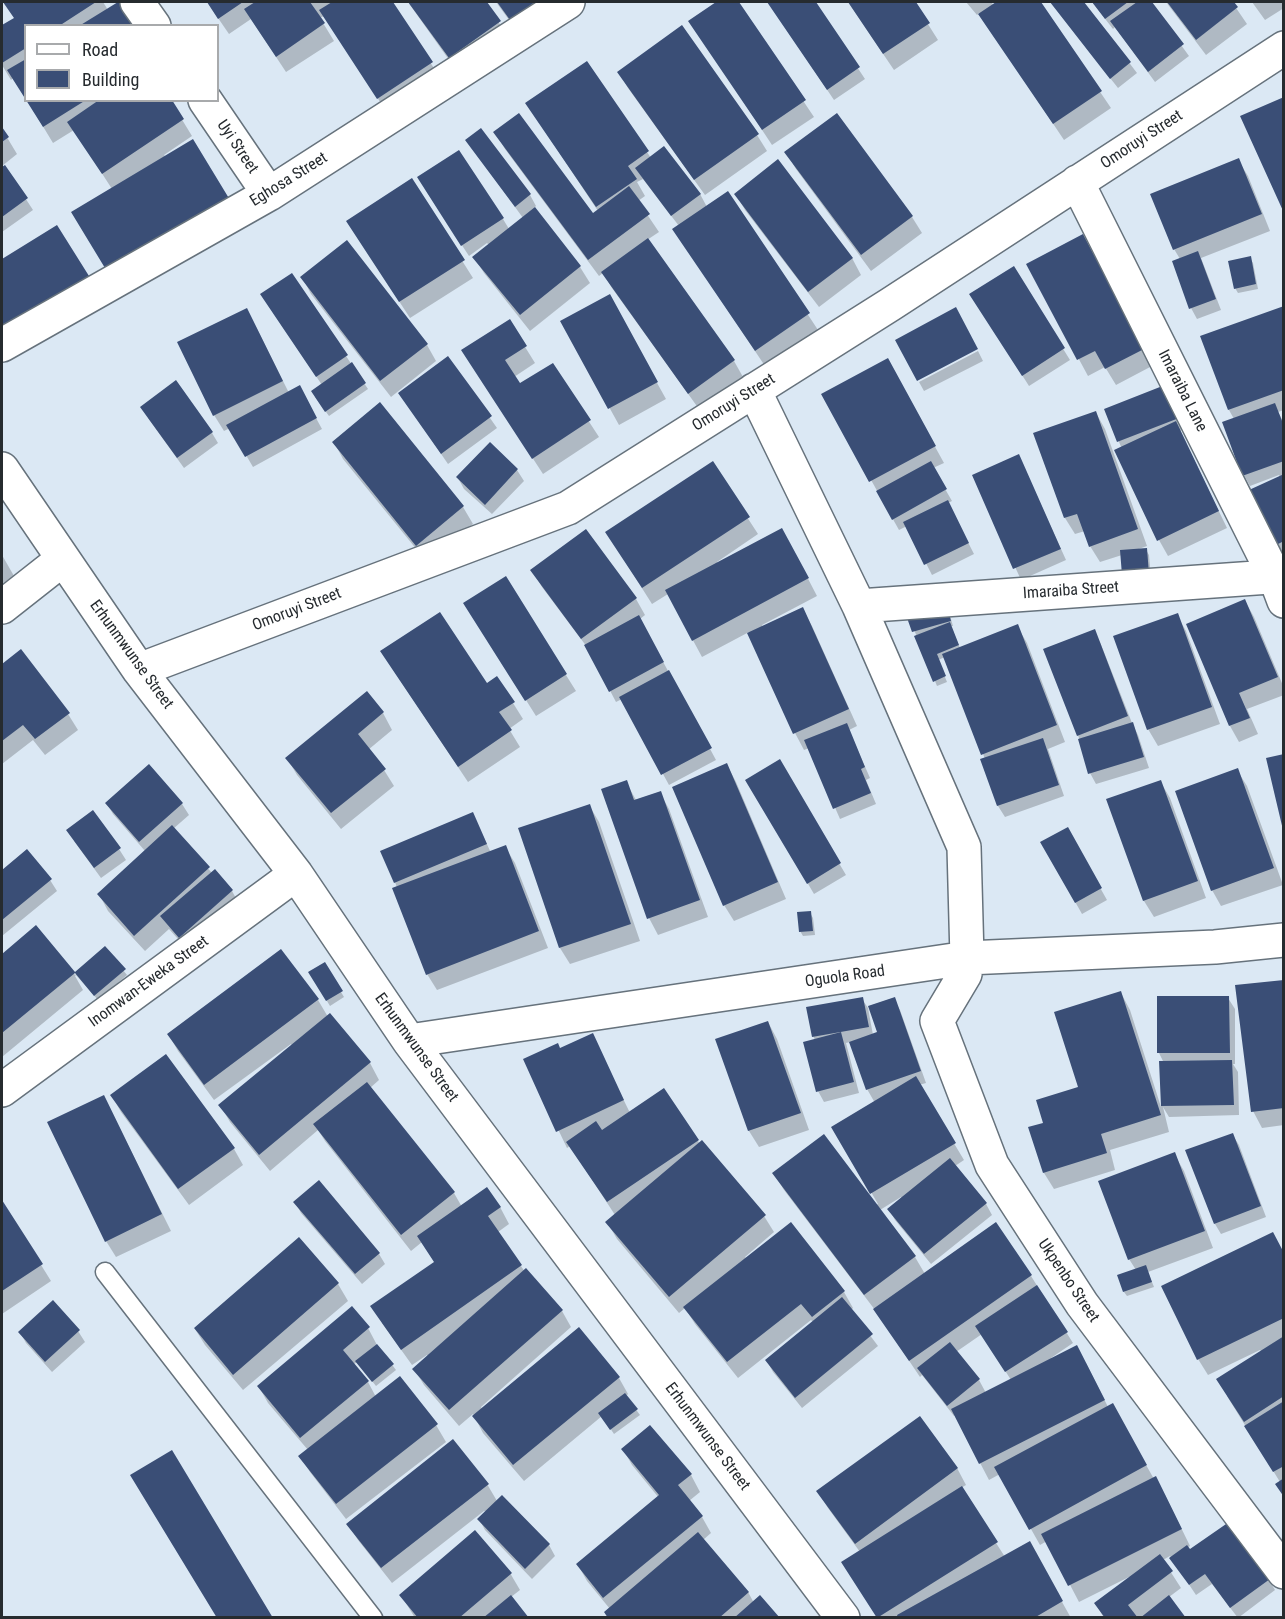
<!DOCTYPE html>
<html>
<head>
<meta charset="utf-8">
<style>
  body { margin:0 }
  #map { position:relative; width:1285px; height:1619px; overflow:hidden; background:#dbe8f4; font-family:"Roboto Condensed",sans-serif }
  canvas { display:block }
  .frame { position:absolute; inset:0; border:3px solid #262b2f; pointer-events:none }
  .legend { position:absolute; left:24px; top:24px; width:195px; height:78px; box-sizing:border-box; background:#fff; border:2px solid #a8aaac; margin:0; padding:8px 10px; list-style:none; font-size:18px; color:#262b2f }
  .legend li { display:flex; align-items:center; gap:12px; height:30px }
  .legend b { width:30px; border:2px solid #a8aaac }
</style>
</head>
<body>
<div id="map">
<canvas width="1285" height="1619"></canvas>
<div class="frame"></div>
<ul class="legend">
<li><b style="height:8px;background:#fff"></b>Road</li>
<li><b style="height:16px;background:#3a4e76"></b>Building</li>
</ul>
</div>
<script>
const g = document.querySelector('canvas').getContext('2d');
g.lineJoin = 'round';
function fill(path, color) { g.fillStyle = color; g.fill(path, 'evenodd'); }
function strokePath(path, color, width, dash) { g.strokeStyle = color; g.lineWidth = width; g.lineCap = dash ? 'butt' : 'round'; g.setLineDash(dash || []); g.stroke(path); }
function write(font, color, halo, rows, align = 'center') {
  g.font = font + ' "Roboto Condensed",sans-serif'; g.lineWidth = 6; g.setLineDash([]); g.textBaseline = 'middle'; g.strokeStyle = halo; g.fillStyle = color; for (const [text, x, y, turn = 0] of rows) {
    g.save(); g.translate(x, y); g.rotate((+turn || 0) * Math.PI / 180); g.textAlign = isNaN(turn) ? turn : align; if (halo) g.strokeText(text, 0, 0); g.fillText(text, 0, 0); g.restore();
  }
}
const shadow = new Path2D(`
  M3,2H103L108,10L134,26H26V98L13,78L11,80L2,65V27L15,19Z
  M207,2H391L441,79L388,114L324,16L320,18L334,41L286,72L251,19L229,34Z
  M408,2H485L509,38L459,74Z
  M496,2H568L520,35Z
  M719,2H737L814,117L772,145L690,21Z
  M768,2H814L865,79L834,100Z
  M848,2H914L938,40L894,70Z
  M966,2H994L992,3L993,5L998,2H1039L1111,108L1064,140L979,13L977,15Z
  M1050,2H1083L1137,73L1118,88Z
  M1092,2H1150L1189,56L1155,82L1115,27L1113,29Z
  M1166,2H1232L1247,24L1206,55Z
  M1252,2H1284V8L1265,20Z
  M587,63L651,158L700,194L707,207L728,193L818,330L765,366L684,245L679,226L643,179L637,182L645,196L638,201L659,232L647,240L734,361L743,377L699,409L612,288L603,273L599,276L505,149L495,132L592,215L598,211L527,104Z
  M619,72L757,135L767,151L705,195L628,88Z
  M27,100H170L192,136L164,155L166,157L112,189L74,130L53,143Z
  M2,129L17,154L2,166Z
  M481,130L530,195L536,206L534,208L580,267L590,283L530,331L484,273L474,257L489,245L487,243L469,256L425,189L503,219L509,229L523,218L467,141Z
  M786,152L912,217L922,233L871,271L796,169Z
  M1238,160L1248,176L1270,231L1201,258L1221,310L1197,319L1191,308L1180,259L1174,249Z
  M5,167L33,210L2,232V169Z
  M411,180L473,278L410,318L358,238Z
  M736,194L852,258L861,275L819,307L745,210Z
  M56,227L97,293L2,352V261Z
  M1082,236L1152,366L1116,385L1105,367L1088,376L1028,265Z
  M347,242L427,345L436,361L391,397L311,294L302,277Z
  M1250,258L1253,263L1258,289L1238,293L1235,288Z
  M1013,268L1070,360L1029,386L978,306Z
  M268,305L346,356L368,389L329,416L315,397L322,385Z
  M1284,307V410L1278,412L1284,423V555L1251,491L1280,477L1279,475L1250,486L1244,475L1234,419L1229,410Z
  M618,313L666,399L619,425L562,322Z
  M509,321L535,363L514,377L520,385L552,365L599,437L543,474L463,351Z
  M256,327L289,393L299,387L322,429L253,467L230,428L224,431L214,415Z
  M978,351L983,361L924,391L919,382Z
  M448,358L497,428L448,464L400,394Z
  M896,376L944,463L933,468L952,501L948,503L974,554L932,575L907,526L899,530L823,394Z
  M1164,387L1184,429L1180,431L1227,528L1168,556L1159,540L1106,410Z
  M380,404L463,507L473,524L426,561L343,459L334,442Z
  M1096,413L1105,429L1147,546L1136,550H1146L1149,555L1151,578L1122,555L1100,562L1090,546L1085,531L1075,534L1065,518L1035,434Z
  M148,418L212,433L218,443L184,468Z
  M490,444L517,470L524,481L492,514L464,489L458,478Z
  M1019,456L1066,560L1021,580L974,476Z
  M712,463L758,534L717,562L718,564L791,546L817,596L762,625L763,627L803,609L812,626L857,726L849,730L870,778L866,780L876,804L840,819L809,748L804,750L795,733L749,632L702,657L668,594L652,604L607,533Z
  M586,531L636,599L645,615L640,619L716,760L669,785L622,699L616,702L587,647L542,587L532,570Z
  M2,555L14,576L2,584Z
  M505,578L576,691L536,716L475,619Z
  M1245,601L1254,617L1284,688V695L1247,709L1258,734L1239,742L1230,726Z
  M948,609L953,626H951L960,648L1017,626L1027,643L1065,742L1048,749L1064,796L1005,817L998,806L982,760L985,759L945,657L938,660L947,682L937,686L908,615Z
  M1177,615L1186,631L1220,724L1158,746L1148,729Z
  M1094,631L1100,642L1132,723L1138,735L1149,768L1096,784L1090,773L1078,735Z
  M21,651L68,714L78,730L45,755L33,740L2,764V666Z
  M392,668L487,685L513,703L523,719L509,729L520,747L468,782Z
  M366,693L383,713L392,730L368,750L384,770L394,786L341,829L297,775L287,758Z
  M779,762L846,875L814,894L747,780Z
  M727,765L736,782L786,899L734,921L724,905Z
  M149,766L182,804L189,815L173,829L212,873L214,871L232,891L238,902L186,948L169,929L145,951L108,911L99,894L145,851L113,814L107,804Z
  M1237,770L1247,786L1283,885L1221,906L1212,890Z
  M1160,781L1170,798L1206,898L1154,917L1144,901L1108,800Z
  M626,782L636,800L660,793L669,809L708,917L658,935L649,918Z
  M589,805L599,822L640,941L570,964L560,948L519,829Z
  M473,814L491,853L505,847L515,863L548,948L437,990L427,974L395,882Z
  M1067,829L1107,900L1082,914L1042,843Z
  M74,841L119,849L126,860L101,878Z
  M27,851L50,880L57,891L2,936V872Z
  M810,913L813,918L815,935L803,936L800,931Z
  M36,927L75,975L105,948L127,975L98,1000L76,975L75,976L83,990L2,1057V955Z
  M281,951L318,1000L328,1017L330,1015L370,1063L379,1080L370,1088L454,1193L462,1207H500L509,1224L498,1232L525,1272L562,1311L571,1327L481,1407L482,1409L619,1378L628,1394L626,1396L640,1415L614,1434L602,1416L524,1481L483,1433L473,1414L459,1426L424,1385L414,1369L428,1356L427,1355L412,1365L382,1323L435,1263L422,1242L411,1251L325,1141L318,1130L270,1171L230,1122L220,1105L292,1046L291,1044L214,1100L178,1051L169,1035Z
  M324,964L344,997L330,1006L310,973Z
  M1284,981V1125L1262,1128L1253,1111Z
  M1121,993L1130,1010L1161,1107V1063H1164L1159,1053L1228,998L1235,1009V1064H1233L1238,1072L1239,1115L1169,1117L1163,1107L1169,1132L1110,1150L1115,1170L1054,1189L1044,1173L1030,1128L1045,1124L1080,1088Z
  M862,999L868,1008L894,999L900,1010L926,1083L919,1085L964,1160L955,1166L986,1204L992,1215L931,1264L895,1220L889,1209L902,1199L901,1197L880,1210L915,1257L925,1274L995,1225L1031,1276L1073,1343L1051,1358L1052,1359L1086,1363L1108,1407L1112,1405L1154,1479L1165,1495L1190,1546L1187,1548L1190,1551L1269,1580L1275,1590L1238,1618L1212,1584L1196,1595L1170,1556L1163,1560L1181,1588L1169,1597L1184,1618H1104L1096,1604L1129,1578V1577L1079,1602L1047,1541L1040,1545L1000,1474L989,1480L955,1415L954,1416L922,1375L920,1377L875,1310L784,1190L774,1174L876,1205L878,1204L833,1127L875,1103L867,1089L850,1042L846,1043L859,1093L824,1102L818,1091L815,1040L813,1036ZM870,1007L879,1033L873,1035L868,1008ZM982,1334L1011,1380L986,1393L979,1380L956,1352Z
  M768,1022L777,1039L809,1130L759,1147L749,1131L717,1040Z
  M592,1035L630,1113L663,1090L700,1144L764,1216L774,1232L745,1257L747,1259L844,1292L853,1308L851,1310L878,1346L802,1408L773,1372L767,1361L813,1322L811,1320L738,1378L695,1324L685,1308L679,1313L617,1239L607,1222L615,1215L570,1146L567,1148L525,1060L560,1050Z
  M112,1096L234,1149L243,1165L189,1205L121,1112Z
  M104,1097L171,1231L116,1257L106,1241Z
  M1232,1134L1239,1145L1266,1217L1221,1234L1215,1224Z
  M1174,1154L1184,1171L1213,1248L1148,1272L1154,1287L1127,1296L1124,1292L1136,1270L1129,1259Z
  M2,1202L51,1281L2,1314Z
  M295,1202L379,1254L385,1264L362,1284L301,1213Z
  M299,1240L338,1284L348,1301L243,1390L205,1345L195,1329Z
  M1284,1254V1496L1280,1482L1227,1396L1262,1352L1260,1350L1208,1375L1198,1359Z
  M368,1328L377,1345L396,1370L376,1386L357,1362L353,1365L368,1382L376,1397L400,1378L436,1425L446,1442L346,1519L310,1472L300,1456L308,1450L268,1403L259,1387Z
  M78,1331L85,1342L52,1372L26,1343L20,1332Z
  M650,1427L691,1475L700,1492L689,1501L702,1517L711,1533L703,1540L748,1592L754,1603L778,1618H609L610,1609L587,1581L578,1565L659,1498L632,1465L623,1449Z
  M957,1468L966,1485L961,1488L1005,1557L1029,1543L1071,1618H877L860,1552L828,1508L818,1492Z
  M487,1484L497,1501L549,1545L555,1556L532,1579L485,1530L479,1519L486,1512L484,1511L392,1583L358,1540L348,1524Z
  M510,1573L520,1590L511,1597L528,1618H415L401,1595Z`);
const building = new Path2D(`
  M3,2H96L59,26H26V48L2,63V25L14,18Z
  M118,2H121L136,26H79Z
  M207,2H243L218,19Z
  M255,2H310L325,23L276,57L244,9Z
  M332,2H393L433,62L377,99L319,10Z
  M408,2H487L501,21L449,58Z
  M497,2H535L510,20Z
  M716,2H739L806,100L762,130L688,21Z
  M767,2H816L860,67L827,90Z
  M848,2H916L930,23L883,54Z
  M996,2H1041L1102,91L1053,124L978,14Z
  M1050,2H1084L1131,62L1110,79Z
  M1092,2H1128L1105,19Z
  M1137,2H1152L1184,44L1148,72L1110,21Z
  M1167,2H1234L1238,7L1196,40Z
  M682,25L759,134L694,180L617,72Z
  M26,59V100L7,70Z
  M587,61L649,151L628,166L637,179L596,207L525,103Z
  M1284,97V213L1240,116Z
  M26,100H86L43,127Z
  M99,100H172L184,119L102,174L67,122Z
  M519,113L593,213L629,186L650,214L588,260L493,132Z
  M837,113L913,216L861,255L784,152Z
  M2,127L9,137L2,142Z
  M481,128L531,194L515,207L465,140Z
  M193,139L230,200L108,273L71,212Z
  M664,146L701,194L671,216L635,168Z
  M459,150L504,218L461,246L417,177Z
  M1239,158L1262,214L1173,250L1150,194Z
  M778,159L853,258L808,292L734,194Z
  M5,165L28,198L2,217V167Z
  M412,178L465,260L399,302L346,221Z
  M728,191L810,313L755,351L672,229Z
  M535,207L581,266L520,315L472,257Z
  M57,225L89,276L2,330V259Z
  M1083,234L1144,349L1105,369L1095,351L1077,360L1026,264Z
  M648,238L735,360L688,394L601,272Z
  M347,240L428,344L380,381L300,277Z
  M1198,251L1216,299L1189,309L1172,261Z
  M1251,256L1256,284L1234,289L1228,261Z
  M1014,266L1065,348L1022,376L969,294Z
  M292,273L348,355L316,377L260,294Z
  M610,294L658,382L608,409L560,321Z
  M1284,306V390L1228,410L1200,336Z
  M956,307L978,349L917,381L895,340Z
  M247,308L283,381L213,416L177,342Z
  M510,319L527,346L505,360L520,383L553,363L591,420L532,459L461,350Z
  M448,356L492,416L441,454L398,393Z
  M888,358L936,446L869,482L821,394Z
  M352,362L366,383L325,412L311,391Z
  M176,380L213,432L177,458L140,407Z
  M300,385L317,418L245,457L226,425Z
  M1165,385L1179,418L1117,442L1104,409Z
  M380,402L464,506L416,546L332,442Z
  M1275,403L1284,426V461L1242,476L1222,422Z
  M1096,411L1138,529L1089,547L1077,514L1064,518L1033,433Z
  M1176,421L1219,511L1157,541L1114,450Z
  M490,442L518,469L485,505L456,477Z
  M1019,454L1061,549L1013,569L972,475Z
  M713,461L750,517L642,588L605,532Z
  M931,461L947,489L892,520L876,491Z
  M1284,474V541L1276,545L1249,490Z
  M948,500L969,543L924,565L903,522Z
  M782,528L809,578L692,641L665,590Z
  M586,529L637,598L581,639L530,570Z
  M1147,548L1149,574L1122,575L1120,550Z
  M506,576L567,674L525,701L463,603Z
  M1245,599L1278,677L1239,693L1250,718L1229,726L1186,624Z
  M946,602L951,621L912,632L906,615Z
  M803,607L849,709L793,734L747,633Z
  M440,612L487,683L497,676L515,702L499,712L512,730L458,767L380,651Z
  M1178,613L1212,707L1147,730L1113,636Z
  M639,615L664,662L609,692L584,645Z
  M950,622L959,645L937,654L946,676L933,682L914,636Z
  M1018,624L1057,725L981,755L942,654Z
  M1095,629L1128,716L1077,736L1043,649Z
  M21,649L70,713L35,739L23,725L2,741V664Z
  M669,670L712,748L661,775L619,697Z
  M367,691L384,712L358,734L386,769L331,813L285,758Z
  M1133,722L1144,757L1088,774L1078,739Z
  M847,723L865,767L861,769L871,793L833,809L804,740Z
  M1043,738L1059,785L997,806L980,759Z
  M1284,754V830H1283L1266,758Z
  M780,759L841,863L807,884L745,780Z
  M727,763L778,882L723,906L672,787Z
  M149,764L183,803L139,842L105,803Z
  M1238,768L1274,868L1211,891L1175,791Z
  M627,780L634,800L661,791L700,900L647,919L601,789Z
  M1161,780L1198,881L1143,901L1106,799Z
  M590,804L631,924L559,948L518,828Z
  M93,810L121,848L94,868L66,830Z
  M473,812L487,844L394,883L380,851Z
  M172,825L210,867L134,936L97,894Z
  M1068,827L1102,888L1075,903L1040,842Z
  M506,845L539,931L426,975L392,888Z
  M27,849L52,879L2,920V870Z
  M215,869L233,890L179,938L160,916Z
  M811,911L813,931L799,932L797,912Z
  M36,925L75,972L105,946L126,969L94,996L75,973L2,1033V954Z
  M281,949L319,999L204,1085L167,1034Z
  M325,962L343,991L326,1001L308,972Z
  M1284,980V1108L1251,1112L1235,985Z
  M1121,991L1161,1115L1101,1134L1107,1153L1043,1173L1028,1127L1043,1123L1036,1100L1078,1087L1054,1012Z
  M1157,996H1229L1230,1053H1157Z
  M863,997L869,1027L812,1037L806,1007Z
  M895,997L921,1071L866,1090L849,1042L877,1032L868,1006Z
  M330,1013L371,1062L259,1155L218,1105Z
  M768,1021L801,1113L748,1131L715,1039Z
  M841,1032L854,1082L816,1092L803,1042Z
  M593,1033L624,1100L556,1132L523,1059L558,1043L560,1048Z
  M166,1054L235,1148L178,1189L110,1095Z
  M1232,1060L1234,1105L1161,1106L1159,1061Z
  M916,1076L956,1143L870,1194L831,1127Z
  M367,1082L455,1192L401,1235L313,1124Z
  M664,1088L699,1140L607,1202L566,1142L596,1121L602,1130Z
  M104,1095L162,1214L105,1242L47,1122Z
  M1233,1133L1261,1206L1214,1224L1185,1150Z
  M824,1134L916,1256L864,1295L772,1173Z
  M702,1140L766,1215L669,1297L605,1222Z
  M1175,1152L1205,1231L1128,1260L1098,1181Z
  M950,1158L987,1203L924,1254L887,1209Z
  M319,1180L380,1253L355,1274L293,1202Z
  M487,1187L501,1207L488,1216L522,1265L401,1350L370,1306L434,1262L417,1236Z
  M2,1200L43,1264L2,1291Z
  M791,1222L845,1291L812,1317L801,1304L727,1362L683,1307Z
  M996,1222L1032,1275L909,1361L873,1309Z
  M1273,1232L1284,1253V1318L1197,1360L1161,1286Z
  M299,1237L339,1283L233,1375L194,1328Z
  M1146,1265L1152,1282L1123,1292L1117,1275Z
  M526,1268L563,1310L449,1410L412,1369Z
  M1037,1285L1068,1332L1005,1372L975,1326Z
  M842,1297L873,1334L795,1398L765,1360Z
  M53,1300L80,1330L45,1362L18,1332Z
  M352,1306L370,1327L343,1350L369,1381L300,1438L257,1386Z
  M579,1327L620,1377L513,1465L472,1416Z
  M1284,1336V1396L1244,1422L1216,1379Z
  M950,1342L980,1379L947,1406L917,1368Z
  M377,1344L394,1364L372,1382L355,1361Z
  M1077,1345L1105,1400L979,1464L951,1409Z
  M400,1376L438,1424L336,1504L298,1456Z
  M625,1393L638,1409L610,1430L598,1413Z
  M1284,1401V1466L1273,1472L1244,1426Z
  M1113,1403L1147,1465L1029,1530L994,1467Z
  M920,1416L958,1468L855,1544L816,1491Z
  M650,1425L692,1474L678,1485L703,1516L603,1598L576,1564L659,1495L621,1449Z
  M453,1439L489,1484L381,1568L346,1524Z
  M172,1450L273,1618H217L130,1475Z
  M1156,1476L1182,1529L1068,1586L1041,1534Z
  M1284,1478V1497L1275,1484Z
  M962,1486L998,1542L877,1618L841,1562Z
  M502,1495L550,1544L525,1569L477,1519Z
  M1229,1522L1270,1579L1230,1608L1205,1574L1189,1585L1169,1558L1187,1545L1190,1549Z
  M475,1530L512,1573L459,1618H418L399,1595Z
  M698,1532L749,1592L719,1618H608L604,1612Z
  M1030,1541L1063,1601L1034,1618H898L897,1615Z
  M1160,1554L1173,1571L1128,1605L1138,1618H1105L1094,1603Z
  M511,1595L529,1618H483Z
  M760,1595L780,1618H734Z
  M1169,1595L1186,1618H1140Z`);
const service = new Path2D(`
  M105,1272L373,1618`);
const minor = new Path2D(`
  M137,2L154,26
  M205,100L269,194
  M1077,182L1275,577L1284,601
  M2,345L269,194L568,2
  M754,390L859,606L964,847L967,958L965,974L937,1021L992,1165L1082,1304L1284,1572
  M2,469L139,670L296,874L409,1041L843,1618
  M859,606L1284,576
  M2,607L63,559
  M139,670L568,508L891,304L1284,48
  M409,1041L967,958L1215,947L1284,940
  M2,1090L296,874`);
const streetNames = [
  ["Omoruyi Street",1142,140,-33],
  ["Uyi Street",237,147,56],
  ["Eghosa Street",289,180,-32],
  ["Imaraiba Lane",1182,391,63],
  ["Omoruyi Street",734,403,-32],
  ["Imaraiba Street",1071,591,-4],
  ["Omoruyi Street",297,610,-21],
  ["Erhunmwunse Street",131,655,54],
  ["Oguola Road",845,977,-8],
  ["Inomwan-Eweka Street",149,982,-36],
  ["Erhunmwunse Street",416,1048,54],
  ["Ukpenbo Street",1068,1281,56],
  ["Erhunmwunse Street",707,1437,53]
];
fill(shadow, '#0003');
fill(building, '#3a4e76');
strokePath(service, '#66727c', 21);
strokePath(minor, '#66727c', 36);
strokePath(service, '#fff', 18);
strokePath(minor, '#fff', 33);
write('16px', '#262b2f', '#fff', streetNames);
</script>
</body>
</html>
